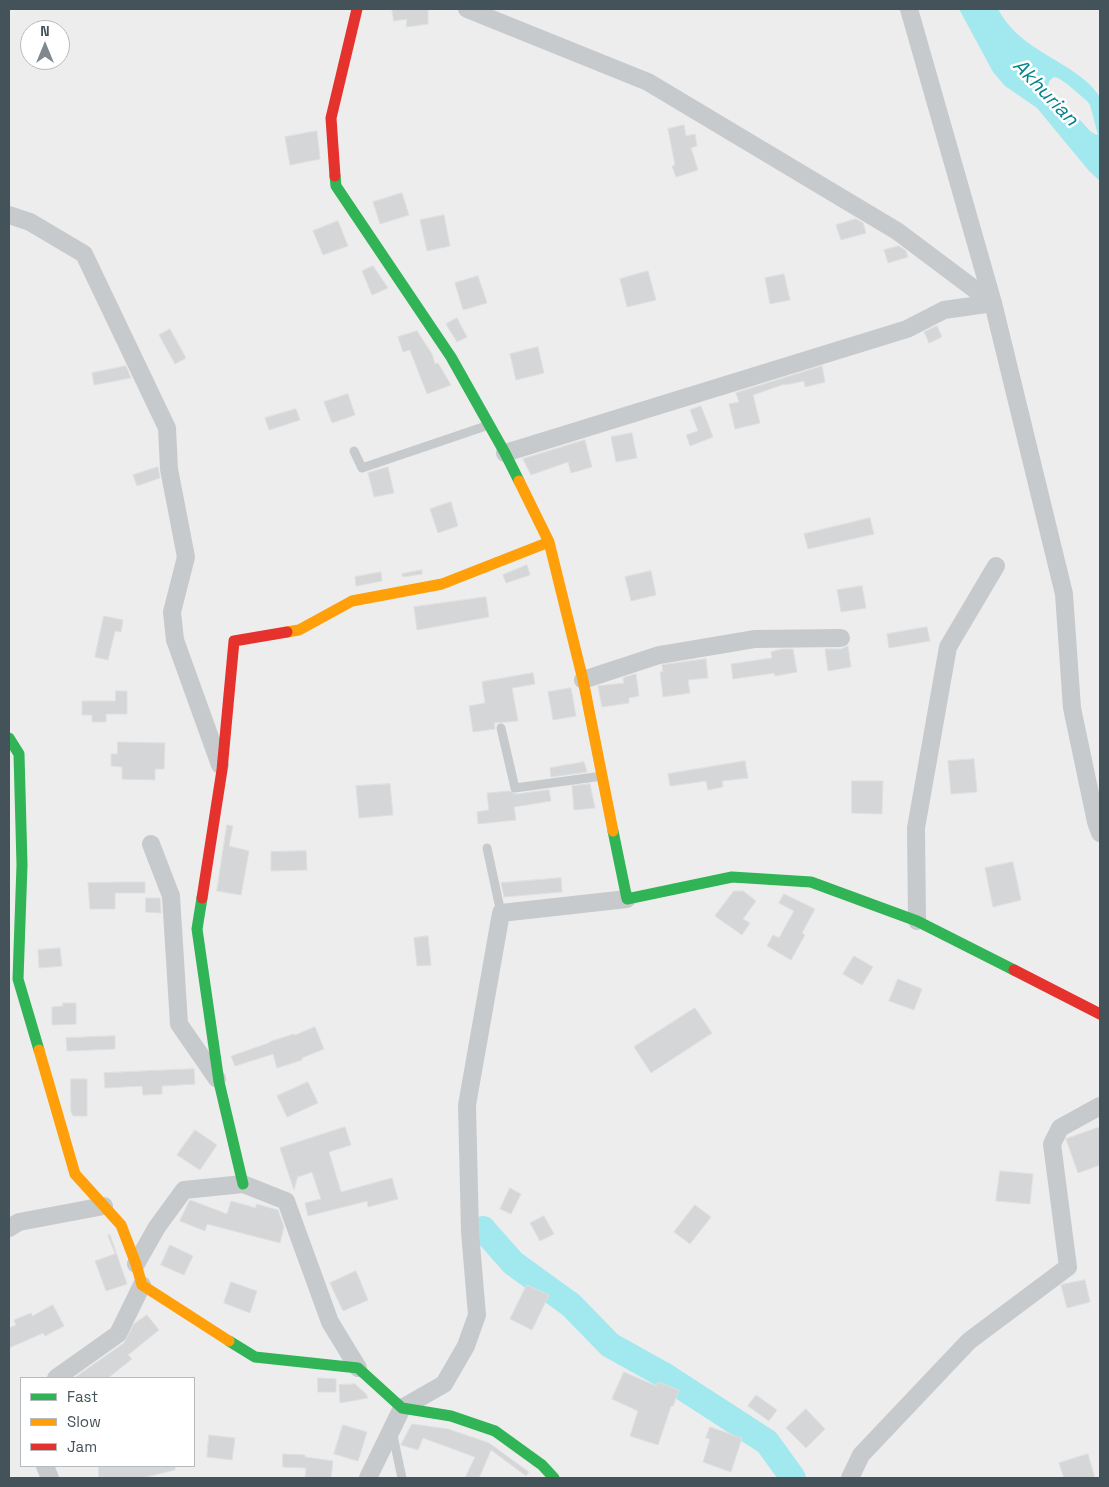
<!DOCTYPE html>
<html>
<head>
<meta charset="utf-8">
<style>
  body { margin:0 }
  #map { position:relative; width:1109px; height:1487px; overflow:hidden; background:#eeeded; font-family:"Space Grotesk",sans-serif }
  canvas { display:block }
  .frame { position:absolute; inset:0; border:10px solid #44525a; pointer-events:none }
  .legend { position:absolute; left:20px; top:1377px; width:175px; height:90px; box-sizing:border-box; background:#fff; border:1px solid #b4babd; margin:0; padding:6px 9px; list-style:none; font-size:15px; color:#44525a }
  .legend li { display:flex; align-items:center; gap:10px; height:25px }
  .legend b { width:25px; border:1px solid #b4babd }
  .north { position:absolute; left:20px; top:20px; width:50px; height:50px; box-sizing:border-box; background:#fff; border:1px solid #b4babd; border-radius:50%; rotate:0deg; font-size:14px; font-weight:700; line-height:20px; text-align:center; color:#44525a }
  .north::after { content:''; display:block; margin:auto; width:18px; height:22px; background:#80888d; clip-path:polygon(50% 0,100% 100%,50% 72%,0 100%) }
</style>
</head>
<body>
<div id="map">
<canvas width="1109" height="1487"></canvas>
<div class="frame"></div>
<ul class="legend">
<li><b style="height:6px;background:#30b455"></b>Fast</li>
<li><b style="height:6px;background:#ff9f0a"></b>Slow</li>
<li><b style="height:6px;background:#e5322d"></b>Jam</li>
</ul>
<div class="north">N</div>
</div>
<script>
const g = document.querySelector('canvas').getContext('2d');
g.lineJoin = 'round';
function fill(path, color) { g.fillStyle = color; g.fill(path, 'evenodd'); }
function strokePath(path, color, width, dash) { g.strokeStyle = color; g.lineWidth = width; g.lineCap = dash ? 'butt' : 'round'; g.setLineDash(dash || []); g.stroke(path); }
function write(font, color, halo, rows, align = 'center') {
  g.font = font + ' "Space Grotesk",sans-serif'; g.lineWidth = 5; g.setLineDash([]); g.textBaseline = 'middle'; g.strokeStyle = halo; g.fillStyle = color; for (const [text, x, y, turn = 0] of rows) {
    g.save(); g.translate(x, y); g.rotate((+turn || 0) * Math.PI / 180); g.textAlign = isNaN(turn) ? turn : align; if (halo) g.strokeText(text, 0, 0); g.fillText(text, 0, 0); g.restore();
  }
}
const water = new Path2D(`
  M959,9H998C1018,47 1057,56 1087,82C1092,86 1096,92 1100,97V181L1089,171L1037,108L1005,86L993,72ZM1054,77L1058,78L1067,84L1087,101L1090,105L1098,135C1091,134 1086,126 1081,121C1072,112 1034,90 1054,77Z`);
const river = new Path2D(`
  M483,1229L513,1263L571,1305L610,1345L662,1374L767,1442L793,1478`);
const building = new Path2D(`
  M392,9H428V24L406,27L407,19L394,21Z
  M684,125L686,136L695,134L697,146L691,148L698,170L676,177L672,166L675,165L668,129Z
  M317,131L320,159L290,165L285,137Z
  M402,193L409,215L380,224L373,202Z
  M444,215L450,246L427,251L420,220Z
  M856,219L863,223L866,233L841,240L836,225Z
  M338,221L348,246L323,255L313,231Z
  M899,246L906,251L908,257L888,263L884,250Z
  M373,266L388,288L372,295L362,271Z
  M648,271L656,300L627,307L620,279Z
  M784,274L790,300L770,304L765,278Z
  M478,276L487,303L463,310L455,283Z
  M457,318L467,337L457,342L446,324Z
  M937,326L942,337L929,343L924,332Z
  M170,329L186,358L175,364L159,335Z
  M417,331L432,354L435,364L438,363L451,385L427,394L410,350L403,352L398,337Z
  M538,347L544,373L516,380L510,354Z
  M126,366L131,378L94,385L92,373Z
  M822,366L825,382L805,387L804,381L785,385V384L753,395L760,423L735,429L729,404L739,402L736,393Z
  M348,394L355,415L332,423L324,402Z
  M701,406L713,437L690,446L686,435L698,431L690,410Z
  M296,409L300,420L269,430L265,418Z
  M632,433L637,458L616,462L611,437Z
  M585,440L592,467L571,473L568,462L531,475L523,459Z
  M158,467L160,478L137,486L133,475Z
  M388,467L394,493L374,497L368,473Z
  M451,502L458,526L438,533L430,509Z
  M870,518L874,534L808,549L804,534Z
  M527,565L530,575L506,583L503,575Z
  M422,570V574L403,577L402,574Z
  M651,571L656,595L631,601L625,577Z
  M381,572L382,581L356,586L355,577Z
  M862,586L866,608L841,612L837,590Z
  M486,597L489,617L417,630L414,607Z
  M104,616L123,620L121,632L115,631L108,660L95,657Z
  M927,627L930,641L889,648L887,634Z
  M848,646L851,667L828,671L825,649H841Z
  M783,649H793L797,672L775,676L774,673L733,679L731,664L772,658L771,652Z
  M706,659L708,678L688,680L690,693L663,697L660,672H663L662,665Z
  M533,673L535,684L512,688L518,721L494,723L495,729L473,732L469,706L485,703L482,682Z
  M636,674L639,696L629,698V703L602,707L598,686L624,683L623,678Z
  M571,688L576,716L553,720L548,692Z
  M116,691H127V714H106V722H92V715H82V701H115Z
  M118,742L165,743L164,769H155V780L122,779V767L111,766V754H117Z
  M974,759L977,792L951,794L948,761Z
  M745,761L748,778L722,781L723,787L708,790L706,781L670,786L668,774Z
  M584,762L587,772L551,777L550,768Z
  M852,781H883L882,814L852,813Z
  M390,784L393,815L359,818L356,786Z
  M590,784L595,808L574,810L572,786Z
  M549,790L551,801L514,807L516,820L478,824L477,812L489,810L487,793L510,791L516,794Z
  M227,825L233,826L229,846L249,851L241,895L217,891Z
  M306,851L307,870L271,871V852Z
  M1013,862L1021,900L993,907L985,868Z
  M561,878L562,892L504,897L501,883Z
  M125,882H145V893H115V909H90L88,883Z
  M734,891H743L756,901L743,919L750,923L742,935L715,916Z
  M784,894L815,909L802,933L805,935L791,960L767,946L773,935L779,938L794,911L779,903Z
  M146,898H160L161,913L146,912Z
  M428,936L431,965L417,966L414,938Z
  M60,948L62,966L39,968L38,950Z
  M854,956L873,967L862,985L843,974Z
  M898,979L922,989L914,1010L889,1001Z
  M63,1003H76V1024L52,1025V1007L63,1006Z
  M695,1008L712,1033L651,1073L634,1047Z
  M315,1027L324,1049L302,1058V1060L277,1068L273,1054L235,1066L231,1056L269,1043V1042L294,1034L295,1035Z
  M115,1036V1049L67,1051L66,1038Z
  M194,1069L195,1084L162,1086V1094L143,1095L142,1086L105,1088L104,1073Z
  M71,1079H87V1116H73L71,1111Z
  M308,1082L318,1103L287,1117L277,1096Z
  M345,1127L351,1145L329,1152L341,1192L392,1178L398,1199L368,1207L367,1201L308,1216L305,1203L321,1199L312,1172L298,1177V1175L294,1190L280,1148Z
  M1100,1127V1165L1078,1173L1066,1139Z
  M195,1130L217,1145L200,1170L177,1155Z
  M1000,1171L1033,1174L1030,1204L996,1201Z
  M510,1188L521,1194L511,1214L500,1209Z
  M190,1200L227,1214L231,1201L256,1208V1204L278,1210L284,1227L280,1243L207,1224L205,1231L180,1221Z
  M695,1205L711,1217L690,1244L674,1232Z
  M544,1216L554,1234L540,1241L530,1223Z
  M108,1235H110L127,1284L106,1291L95,1261L115,1254Z
  M170,1245L193,1256L184,1275L161,1265Z
  M356,1271L368,1300L343,1311L330,1283Z
  M1085,1280L1090,1302L1067,1308L1061,1285Z
  M231,1282L257,1291L250,1313L224,1303Z
  M527,1285L549,1295L532,1330L510,1319Z
  M53,1305L64,1326L45,1336L43,1333L9,1348V1328L16,1325L14,1320L31,1313L32,1316Z
  M147,1315L159,1330L128,1355L132,1359L108,1378H74L124,1343L134,1324Z
  M624,1372L656,1386L658,1382L679,1390L673,1406H671L658,1445L630,1436L638,1411L612,1399Z
  M318,1378L336,1379V1392H318Z
  M355,1384L366,1394L368,1398L340,1403L339,1385Z
  M756,1395L777,1410L769,1421L748,1406Z
  M806,1409L825,1429L806,1448L786,1428Z
  M412,1424L448,1429L489,1443L529,1472L526,1476L491,1450L479,1478H465L475,1457L423,1438L418,1450L401,1445Z
  M343,1425L367,1432L358,1461L334,1454Z
  M710,1427L742,1438L731,1472L703,1462L710,1439L706,1438Z
  M209,1435L235,1438L232,1460L207,1457Z
  M283,1454L305,1455V1457L333,1461L331,1478H305L306,1468L283,1467Z
  M1088,1454L1095,1478H1064L1059,1463Z
  M99,1466H175V1470L142,1478H99Z`);
const lane = new Path2D(`
  M354,451L362,468L489,425
  M501,728L515,788L602,776
  M487,848L501,913
  M392,1431L402,1478`);
const street = new Path2D(`
  M467,9L648,82L897,231L993,303
  M909,9L993,303L1064,594L1072,708L1096,822L1100,833
  M9,215L30,222L84,254L167,428L169,469L186,557L172,612L175,640L220,765
  M505,453L907,329L944,310L993,303
  M583,680L659,655L754,639L841,638
  M151,844L171,896L179,1024L217,1079
  M917,921L916,828L948,647L996,566
  M9,1228L19,1222L104,1206
  M136,1264L157,1227L184,1190L243,1184L286,1201L330,1322L358,1368
  M56,1378L118,1334L142,1285
  M45,1466L50,1478
  M368,1478L402,1408L444,1384L466,1346L477,1315L470,1232L467,1105L501,913L627,899
  M850,1478L861,1455L969,1341L1068,1267L1052,1144L1060,1128L1100,1106`);
const fast = new Path2D(`
  M335,176L336,186L451,357L505,453L519,481
  M9,738L19,754L22,865L18,979L39,1050
  M613,831L627,899L732,877L811,882L917,921L1014,970
  M202,898L197,929L219,1082L243,1184
  M229,1341L255,1357L358,1368L402,1408L451,1416L495,1431L542,1465L554,1478`);
const slow = new Path2D(`
  M519,481L549,542L583,680L613,831
  M287,632L299,630L352,601L442,584L549,542
  M39,1050L75,1174L121,1225L136,1264L142,1285L229,1341`);
const jam = new Path2D(`
  M335,176L331,118L357,9
  M202,898L222,770L234,641L287,632
  M1014,970L1100,1014`);
const waterNames = [
  ["Akhurian",1045,93,46]
];
fill(water, '#a2e9ef');
strokePath(river, '#a2e9ef', 26);
fill(building, '#d5d6d7');
strokePath(building, '#dfdfe0', 1);
strokePath(lane, '#c7cacc', 9);
strokePath(street, '#c7cacc', 18);
strokePath(fast, '#30b455', 11);
strokePath(slow, '#ff9f0a', 11);
strokePath(jam, '#e5322d', 11);
write('italic 20px', '#07838d', '#fff', waterNames);
</script>
</body>
</html>
